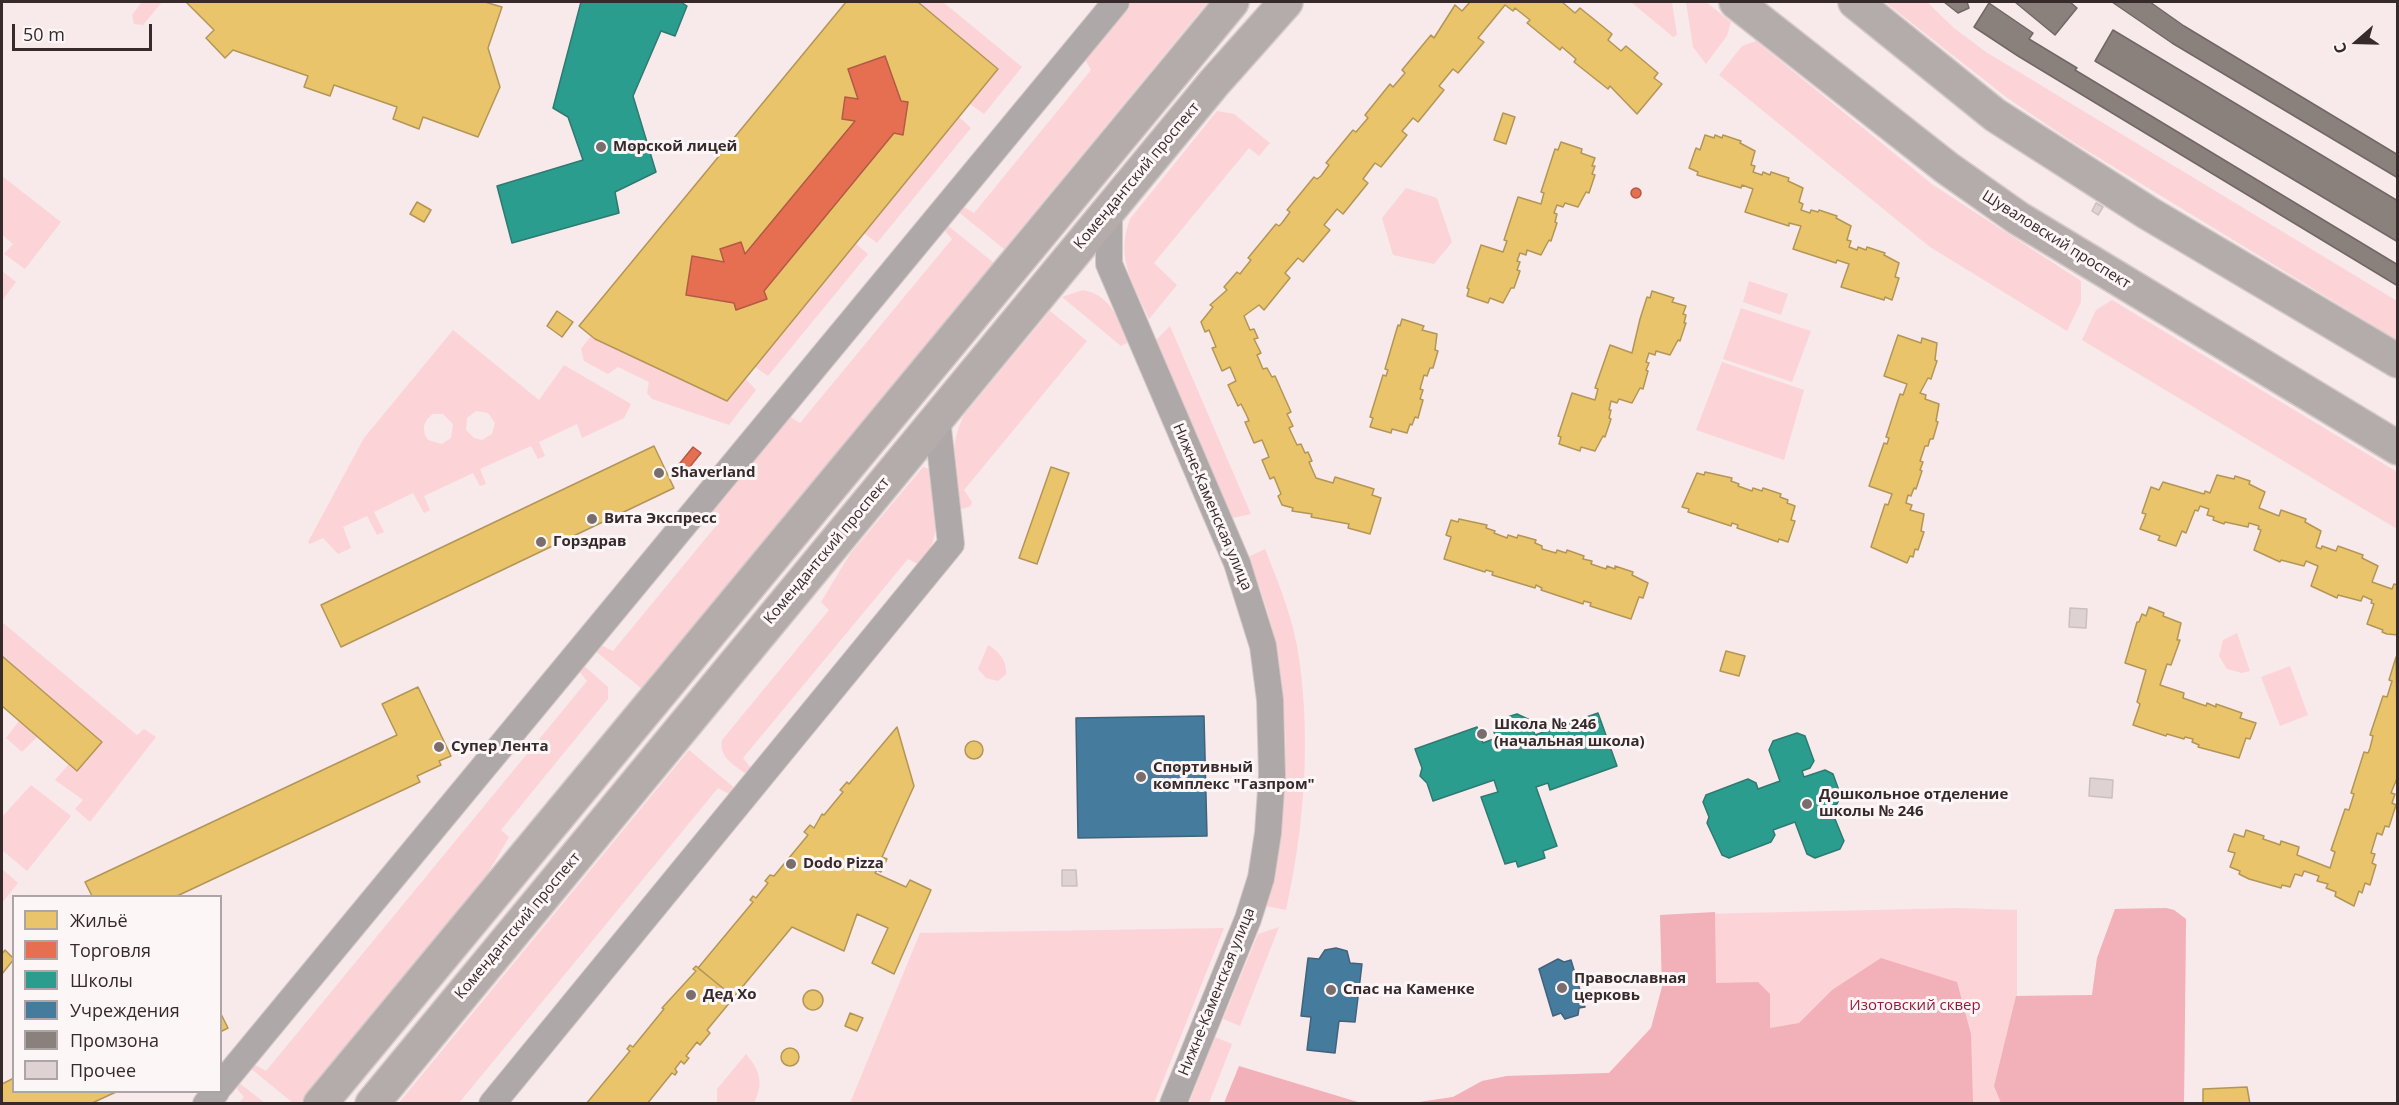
<!DOCTYPE html>
<html>
<head>
<meta charset="utf-8">
<style>
  body { margin:0 }
  #map { position:relative; width:2399px; height:1105px; overflow:hidden; background:#f8e9ea; font-family:"Open Sans",sans-serif }
  canvas { display:block }
  .frame { position:absolute; inset:0; border:3px solid #362a2b; pointer-events:none }
  .legend { position:absolute; left:12px; top:895px; width:210px; height:198px; box-sizing:border-box; background:#fdf6f7; border:2px solid #ada4a5; margin:0; padding:8px 10px; list-style:none; font-size:18px; color:#362a2b }
  .legend li { display:flex; align-items:center; gap:12px; height:30px }
  .legend b { width:30px; border:2px solid #ada4a5 }
  .north { position:absolute; left:2327px; top:12px; width:60px; height:60px; -webkit-text-stroke:4px #fdf6f7; paint-order:stroke; rotate:250deg; font-size:16px; font-weight:700; line-height:24px; text-align:center; color:#362a2b }
  .north::after { content:''; display:block; margin:auto; width:21px; height:27px; background:#362a2b; clip-path:polygon(50% 0,100% 100%,50% 72%,0 100%) }
  .scale { position:absolute; left:12px; top:24px; width:140px; height:27px; box-sizing:border-box; border:3px solid #362a2b; border-top:0; padding-left:8px; font-size:18px; line-height:21px; white-space:nowrap; color:#362a2b; -webkit-text-stroke:4px #fdf6f7; paint-order:stroke }
</style>
</head>
<body>
<div id="map">
<canvas width="2399" height="1105"></canvas>
<div class="frame"></div>
<ul class="legend">
<li><b style="height:16px;background:#e9c46a"></b>Жильё</li>
<li><b style="height:16px;background:#e76f51"></b>Торговля</li>
<li><b style="height:16px;background:#2a9d8f"></b>Школы</li>
<li><b style="height:16px;background:#457b9d"></b>Учреждения</li>
<li><b style="height:16px;background:#8a817c"></b>Промзона</li>
<li><b style="height:16px;background:#ded2d3"></b>Прочее</li>
</ul>
<div class="north">С</div>
<div class="scale">50 m</div>
</div>
<script>
const g = document.querySelector('canvas').getContext('2d');
g.lineJoin = 'round';
function fill(path, color) { g.fillStyle = color; g.fill(path, 'evenodd'); }
function strokePath(path, color, width, dash) { g.strokeStyle = color; g.lineWidth = width; g.lineCap = dash ? 'butt' : 'round'; g.setLineDash(dash || []); g.stroke(path); }
function write(font, color, halo, rows, align = 'center') {
  g.font = font + ' "Open Sans",sans-serif'; g.lineWidth = 6; g.setLineDash([]); g.textBaseline = 'middle'; g.strokeStyle = halo; g.fillStyle = color; for (const [text, x, y, turn = 0] of rows) {
    g.save(); g.translate(x, y); g.rotate((+turn || 0) * Math.PI / 180); g.textAlign = isNaN(turn) ? turn : align; if (halo) g.strokeText(text, 0, 0); g.fillText(text, 0, 0); g.restore();
  }
}
const green = new Path2D(`
  M142,2H162L143,25L134,24L132,15Z
  M918,2H943L1022,67L984,114L970,104L998,68Z
  M1128,2H1208L1004,249L956,210L964,207L974,213L1091,70L1083,56Z
  M1631,2H1672L1677,35L1673,37Z
  M1686,2H1706L1731,22L1727,36L1706,64L1693,47Z
  M1885,2H1927L1954,28L1986,52L2397,301V340L2068,139L2006,97Z
  M1756,41L1933,185L2081,281V302L2067,331L1930,247L1719,75L1742,46Z
  M1217,111L1234,114L1270,143L1259,156L1249,148L1154,263L1177,285L1149,319C1133,283 1115,258 1130,219Z
  M959,117L971,128L877,243L864,233Z
  M2,176L61,222L25,269L4,254L13,244L2,235Z
  M1406,188L1437,198L1452,242L1434,264L1393,255L1382,218Z
  M946,224L994,263L642,689L594,650L601,645L613,651L720,521L712,510L786,417H790L800,423L952,239L945,231Z
  M855,243L868,254L768,376L755,367Z
  M2,271L16,282L2,301Z
  M1749,281L1788,294L1781,315L1743,302Z
  M1083,290C1111,295 1118,319 1129,342L1121,346L1062,297Z
  M2112,300L2397,472V529L2082,340L2096,310Z
  M1741,308L1811,331L1792,382L1723,359Z
  M1050,311L1087,341L964,490L972,502L971,506L962,509L958,506C954,471 948,448 964,415Z
  M1170,326L1251,514L1232,518L1156,340Z
  M453,330L539,400L564,365L631,404L624,418L582,438L577,424L539,442L545,456L538,459L531,446L480,469L486,484L480,486L473,473L424,496L430,510L424,513L413,493L374,512L384,532L377,535L367,516L343,527L351,548L338,554L323,538L310,544L308,542L364,438ZM476,411L488,413L495,423L492,434L482,440L474,438L466,430L467,418ZM433,414H443L453,424L451,438L442,444L428,440C421,430 423,421 433,414Z
  M591,336L727,401L745,378L756,390L729,425L652,399L647,393L649,382L618,367L608,374L584,361L581,349Z
  M1722,362L1804,390L1784,460L1696,430Z
  M923,467L932,470C935,505 944,537 920,565L908,559L743,758L752,769L749,776C736,766 718,758 722,740L829,610L821,602L850,554Z
  M1265,549C1279,584 1294,621 1299,658C1311,742 1304,828 1286,910L1266,906C1289,827 1291,726 1276,645C1270,615 1259,586 1248,557Z
  M2,622L137,735L144,729L156,737L90,822L75,809L83,800L55,780L69,764L77,770L102,741L2,656Z
  M2237,633L2250,671L2242,673L2227,669L2219,656L2223,640Z
  M988,645C999,651 1007,661 1006,674L998,681L986,678L978,669Z
  M582,664L608,687V699L501,830L509,837L481,885L300,1103H293L250,1068L255,1065L266,1071L587,681L579,671Z
  M2290,666L2308,715L2280,726L2261,677Z
  M19,721L37,737L22,752L6,738Z
  M689,750L737,790L731,795L718,788L459,1103L398,1104Z
  M31,785L71,816L27,871L2,850V817Z
  M2,869L18,883L2,903Z
  M1957,908L2017,910V996L2092,995L2097,958L2115,909L2166,908L2174,910L2186,919L2184,1103L1412,1104L1453,1097L1482,1081L1507,1076L1609,1073L1651,1028L1662,987L1660,915Z
  M1279,927L1240,1026L1223,1019L1258,934Z
  M1224,928L1154,1103H850L920,933Z
  M1215,1037L1232,1044L1209,1103H1189Z
  M746,1054C760,1070 764,1084 754,1103H717V1089Z
  M238,1082L265,1103H239L244,1097L237,1089Z`);
const forest = new Path2D(`
  M2166,908L2174,910L2186,919L2184,1103H2001L1994,1086L2016,996L2092,995L2097,958L2115,909Z
  M1715,912L1716,983L1758,982L1770,994V1028L1799,1023L1832,990L1881,958L1957,982L1971,1034L1973,1103H1412L1453,1097L1482,1081L1507,1076L1609,1073L1651,1028L1662,987L1660,915Z
  M1239,1066L1361,1103H1224Z`);
const homes = new Path2D(`
  M186,2H485L502,7L488,48L500,87L478,137L423,117L419,129L393,119L397,107L334,85L330,96L304,87L308,76L233,50L225,58L206,38L214,30Z
  M846,2H918L998,69L727,401L595,339L579,326Z
  M1470,2H1562L1575,13L1580,8L1612,34L1608,40L1621,51L1626,46L1658,73L1654,78L1662,84L1637,114L1610,86L1608,89L1574,62L1576,59L1562,47L1560,50L1527,23L1530,20L1515,8L1513,11L1505,5L1478,38L1484,42L1458,73L1453,69L1439,86L1444,90L1418,122L1413,118L1402,131L1407,135L1381,167L1375,163L1363,179L1368,183L1343,214L1337,209L1324,225L1330,230L1303,262L1298,258L1285,273L1290,278L1264,310L1259,305L1244,316L1250,330L1254,329L1258,338L1254,339L1261,353L1257,355L1263,369L1267,368L1272,377L1275,376L1291,412L1287,414L1293,426L1289,428L1297,445L1301,444L1305,453L1308,452L1312,461L1309,462L1316,478L1333,483L1335,477L1374,489L1372,495L1381,498L1370,534L1348,528L1349,524L1311,517L1312,514L1292,511L1293,508L1282,505L1278,496L1281,494L1274,477L1270,479L1262,460L1269,457L1262,440L1254,443L1245,422L1249,421L1247,416L1241,404L1238,406L1228,385L1236,381L1230,367L1222,371L1212,348L1216,347L1209,330L1205,332L1201,322L1213,307L1210,305L1227,290L1224,287L1237,272L1240,274L1243,270L1251,260L1248,258L1276,224L1279,226L1282,223L1290,212L1287,210L1314,177L1317,179L1321,176L1329,165L1326,163L1353,130L1356,132L1368,118L1365,115L1390,84L1393,87L1405,73L1402,70L1431,35L1434,38L1455,5L1462,11Z
  M1503,113L1515,117L1506,144L1494,140Z
  M1705,135L1714,138L1715,135L1722,138L1723,135L1741,141L1740,143L1755,151L1751,165L1755,166L1753,172L1762,175L1763,172L1770,175L1771,172L1789,178L1788,181L1803,188L1799,202L1803,204L1801,210L1810,213L1811,210L1818,212L1819,210L1837,216L1836,218L1851,226L1847,240L1851,241L1849,247L1857,250L1858,247L1866,250L1867,247L1885,253L1884,255L1899,263L1895,277L1899,278L1892,300L1885,297L1884,300L1841,287L1849,264L1837,260L1836,263L1793,249L1801,226L1789,223V226L1745,212L1753,189L1742,185L1741,188L1697,175L1698,172L1689,168L1696,148L1700,150Z
  M1561,142L1582,149L1581,153L1595,158L1592,166H1595L1592,174L1595,175L1589,193L1586,192L1578,207L1565,203L1563,207L1557,205L1554,213L1557,214L1555,222L1557,223L1551,241L1549,240L1541,255L1527,250L1526,255L1520,253L1517,261L1520,262L1517,270L1520,271L1514,288H1511L1503,303L1490,298L1488,303L1467,296L1469,289L1467,288L1481,245L1503,252L1507,241L1504,240L1518,197L1541,204L1544,193L1541,192L1555,149L1558,150Z
  M417,202L431,210L424,222L410,214Z
  M1652,291L1674,298L1672,302L1686,306L1683,314L1686,315L1684,323H1686L1680,341L1678,340L1670,355L1656,351L1655,355L1649,353L1646,362L1649,363L1646,370L1648,371L1643,389L1640,388L1632,403L1619,399L1617,403L1611,401L1609,410H1611L1609,418L1611,419L1605,437L1603,436L1595,451L1581,447L1580,451L1559,444L1561,437L1558,436L1572,393L1595,400L1598,389L1595,388L1610,345L1632,353L1640,319L1647,297L1650,298Z
  M557,311L573,322L562,337L547,326Z
  M1402,319L1424,326L1422,330L1437,334L1435,350L1438,351L1433,368H1430L1427,376L1424,375L1420,389L1423,390L1420,399L1423,400L1418,418L1415,417L1412,425L1410,424L1407,433L1392,429L1391,433L1370,427L1373,418L1370,417L1383,375L1386,376L1388,370L1385,369L1398,325L1400,326Z
  M1898,335L1921,343L1922,338L1937,343L1935,360L1937,361L1931,379L1928,378L1920,393L1926,395L1925,399L1939,404L1936,421L1938,422L1933,439H1930L1928,446H1925L1920,461L1923,462L1920,470L1922,471L1916,489L1914,488L1911,496L1908,495L1906,503L1912,505L1910,510L1924,514L1921,531L1924,532L1918,550L1915,549L1913,557L1910,556L1907,563L1871,547L1885,504L1888,505L1892,494L1869,486L1884,443L1887,444L1889,438L1886,437L1900,394L1903,395L1907,384L1884,376Z
  M654,446L674,488L341,647L321,605Z
  M1051,467L1069,473L1037,564L1019,558Z
  M1705,472L1732,478L1731,481L1739,484L1738,486L1752,491L1753,488L1762,491L1763,488L1781,494L1780,497L1788,500L1787,503L1795,506L1791,520L1795,521L1788,542L1779,539L1778,542L1737,528L1738,525L1732,523L1731,526L1688,512L1689,509L1682,507L1697,473L1704,475Z
  M2217,475L2234,479L2235,476L2250,481L2249,484L2265,492L2259,508L2279,516L2281,510L2306,519L2305,522L2321,531L2316,547L2321,549L2322,546L2336,551L2338,546L2363,555L2362,558L2378,566L2372,582L2392,589L2394,584L2398,585V635L2387,634L2382,632L2383,630L2367,624L2374,604L2371,603L2372,600L2363,596L2361,601L2338,595L2337,598L2311,586L2318,566L2306,561L2304,566L2281,560L2280,562L2254,550L2261,530L2258,529L2259,526L2249,523L2248,527L2225,522L2224,524L2213,520L2214,517L2207,515L2209,509L2200,506L2198,511L2195,510L2186,533L2182,531L2176,546L2158,540L2160,536L2140,529L2146,514L2142,513L2151,487L2159,490L2163,482L2204,494L2205,491L2210,493Z
  M1459,519L1487,525L1486,528L1495,531L1494,533L1507,538L1508,535L1517,538L1518,535L1536,540L1535,543L1542,546V549L1556,553L1557,550L1566,553L1567,550L1584,556L1583,559L1592,561L1591,564L1606,569L1607,566L1615,569V566L1633,572L1632,575L1648,583L1643,598L1639,597L1631,619L1590,606L1591,603L1584,601L1583,604L1541,590L1542,588L1536,585L1535,588L1492,575L1493,572L1486,570L1485,572L1444,559L1451,537L1446,535L1451,520L1458,522Z
  M2149,607L2164,613L2163,616L2181,623L2177,640H2180L2171,665L2167,664L2160,685L2184,693L2183,698L2206,706L2207,703L2216,707V704L2242,713L2240,718L2256,723L2250,739L2246,738L2239,758L2198,747L2199,745L2192,742L2193,739L2185,737L2184,739L2167,734L2166,736L2133,725L2140,704L2137,702L2146,670L2125,663L2137,622H2139L2142,614L2146,616Z
  M1726,651L1745,656L1739,676L1720,671Z
  M2,656L102,742L77,771L2,706Z
  M2396,657L2398,776L2391,793L2395,794L2392,803L2396,805L2389,827L2385,826L2382,835L2377,833L2371,853L2375,854L2372,863L2376,865L2370,885L2365,883L2362,893L2359,891L2354,906L2335,896L2336,892L2326,888L2328,884L2317,881L2319,876L2304,871L2302,876L2295,874L2290,887L2282,885L2281,888L2249,879L2239,874L2240,871L2230,867L2235,853L2228,851L2234,834L2244,837L2246,830L2264,836L2263,839L2275,843L2280,845L2281,841L2299,847L2297,855L2330,868L2335,852L2331,850L2345,809L2349,810L2354,794L2351,793L2364,752L2368,753L2370,748L2373,736L2370,735L2383,696L2387,697L2392,681L2389,680Z
  M418,687L451,756L439,761L441,765L417,776L420,782L177,896H92L85,882L397,735L382,704Z
  M897,727L914,786L882,857L887,859L881,872L877,870L875,873L906,887L910,880L931,890L894,974L872,963L888,928L857,914L844,951L792,927L734,997L698,968L753,902L750,900L753,896L756,898L768,883L765,881L770,875L774,876L808,835L804,832L810,825L814,828L822,814L824,815L843,792L840,790L847,782L849,784Z
  M965 750a9 9 0 1 1 18 0a9 9 0 1 1-18 0Z
  M5,950L14,959L2,974V954Z
  M696,966L737,1000L734,1003L731,1001L707,1030L710,1033L700,1045L697,1042L686,1056L689,1058L684,1064L681,1061L675,1069L677,1072L675,1075L672,1073L647,1104H586L630,1051L627,1049L630,1045L633,1047L664,1009L662,1008L696,971L693,969Z
  M803 1000a10 10 0 1 1 20 0a10 10 0 1 1-20 0Z
  M220,1012L228,1028L220,1032Z
  M850,1013L863,1018L857,1031L845,1026Z
  M781 1057a9 9 0 1 1 18 0a9 9 0 1 1-18 0Z
  M14,1078V1092H116L90,1104H2V1084Z
  M2247,1087L2250,1104H2203V1089Z`);
const shops = new Path2D(`
  M885,56L901,101L908,102L903,135L894,133L764,291L767,299L736,310L734,303L686,295L692,256L724,262L720,249L741,242L745,254L855,121L842,119L845,97L858,99L848,69Z
  M1631 193a5 5 0 1 1 10 0a5 5 0 1 1-10 0Z
  M693,447L701,453L684,474L676,468Z`);
const schools = new Path2D(`
  M579,2H681L687,6L675,36L661,31L633,96L656,172L615,192L619,213L512,243L497,186L583,160L568,117L553,108L581,2Z
  M1598,713L1617,766L1550,790L1548,783L1536,787L1557,846L1543,851L1545,858L1518,867L1516,861L1505,864L1481,797L1498,792L1494,780L1433,801L1427,783L1420,776L1422,768L1415,749L1477,727L1483,743L1496,738L1494,732L1501,719L1517,714L1530,720L1535,735Z
  M1797,733L1805,736L1814,761L1810,768L1802,771L1804,777L1825,770L1833,774L1841,796L1837,804L1817,811L1819,818L1828,815L1835,819L1844,841L1840,849L1815,858L1807,854L1795,822L1773,830L1775,835L1771,842L1729,858L1722,855L1707,823L1709,817L1703,802L1706,795L1748,779L1756,783L1758,789L1780,781L1769,750L1773,741Z`);
const public = new Path2D(`
  M1204,716L1207,836L1078,838L1076,718Z
  M1336,948L1347,951L1350,963L1362,964L1355,1022L1339,1021L1335,1053L1307,1050L1311,1017L1301,1016L1308,958L1319,959L1325,950Z
  M1558,959L1564,962L1571,960L1585,1007L1579,1008L1578,1015L1565,1019L1561,1013L1553,1016L1539,969Z`);
const industry = new Path2D(`
  M1944,2H1967L1969,8L1958,13Z
  M2015,2H2070L2077,8L2055,35Z
  M2112,2H2150L2184,26L2398,155V178L2172,43Z
  M1989,3L2033,33L2029,39L2077,68L2075,70L2398,265V286L2018,56L1974,27Z
  M2113,30L2398,201V242L2095,61Z`);
const building = new Path2D(`
  M2096,203L2103,207L2098,215L2092,211Z
  M2070,608L2087,609L2086,628L2069,627Z
  M2090,778L2113,780L2112,798L2089,796Z
  M1062,870H1076L1077,886H1062Z`);
const minor = new Path2D(`
  M1109,209V264L1237,563L1263,646L1270,700L1272,775L1268,833L1261,878L1248,919L1173,1104
  M220,1086L1116,2
  M206,1104L216,1092
  M492,1104L951,544L937,419`);
const major = new Path2D(`
  M1736,2L1947,168L2018,218L2398,448
  M1855,2L1995,115L2148,213L2398,361
  M320,1104L1232,2
  M372,1104L1214,83L1286,2`);
const markers = [
  [601,147,6,"#7a6d6e"],
  [659,473,6,"#7a6d6e"],
  [592,519,6,"#7a6d6e"],
  [541,542,6,"#7a6d6e"],
  [1482,734,6,"#7a6d6e"],
  [439,747,6,"#7a6d6e"],
  [1141,777,6,"#7a6d6e"],
  [1807,804,6,"#7a6d6e"],
  [791,864,6,"#7a6d6e"],
  [1562,988,6,"#7a6d6e"],
  [1331,990,6,"#7a6d6e"],
  [691,995,6,"#7a6d6e"]
];
const poiNames = [
  ["Морской лицей",613,147],
  ["Shaverland",671,473],
  ["Вита Экспресс",604,519],
  ["Горздрав",553,542],
  ["Школа № 246",1494,725],
  ["(начальная школа)",1494,742],
  ["Супер Лента",451,747],
  ["Спортивный",1153,768],
  ["комплекс \"Газпром\"",1153,785],
  ["Дошкольное отделение",1819,795],
  ["школы № 246",1819,812],
  ["Dodo Pizza",803,864],
  ["Православная",1574,979],
  ["церковь",1574,996],
  ["Спас на Каменке",1343,990],
  ["Дед Хо",703,995]
];
const streetNames = [
  ["Комендантский проспект",1137,176,-50],
  ["Шуваловский проспект",2056,240,32],
  ["Нижне-Каменская улица",1212,507,67],
  ["Комендантский проспект",827,551,-50],
  ["Комендантский проспект",518,926,-50],
  ["Нижне-Каменская улица",1217,992,-68]
];
const parkNames = [
  ["Изотовский сквер",1915,1006]
];
fill(green, '#fcd4d7');
fill(forest, '#f2b1b8');
fill(homes, '#e9c46a');
strokePath(homes, '#b39657', 1.5);
fill(shops, '#e76f51');
strokePath(shops, '#b25a46', 1.5);
fill(schools, '#2a9d8f');
strokePath(schools, '#2e7a71', 1.5);
fill(public, '#457b9d');
strokePath(public, '#40637b', 1.5);
fill(industry, '#8a817c');
strokePath(industry, '#716764', 1.5);
fill(building, '#ded2d3');
strokePath(building, '#ccbfc0', 1.5);
strokePath(minor, '#d3c8c8', 28);
strokePath(major, '#d3c8c8', 36);
strokePath(minor, '#afa8a9', 26);
strokePath(major, '#b4abab', 33);
for (const [x, y, r, color] of markers) { const dot = new Path2D(); dot.arc(x, y, r, 0, 2 * Math.PI); g.fillStyle = color; g.fill(dot); strokePath(dot, '#fdf6f7', 2); }
write('bold 15px', '#362a2b', '#fdf6f7', poiNames, 'left');
write('15px', '#362a2b', '#fdf6f7', streetNames);
write('15px', '#981a3b', '#fdf6f7', parkNames);
</script>
</body>
</html>
